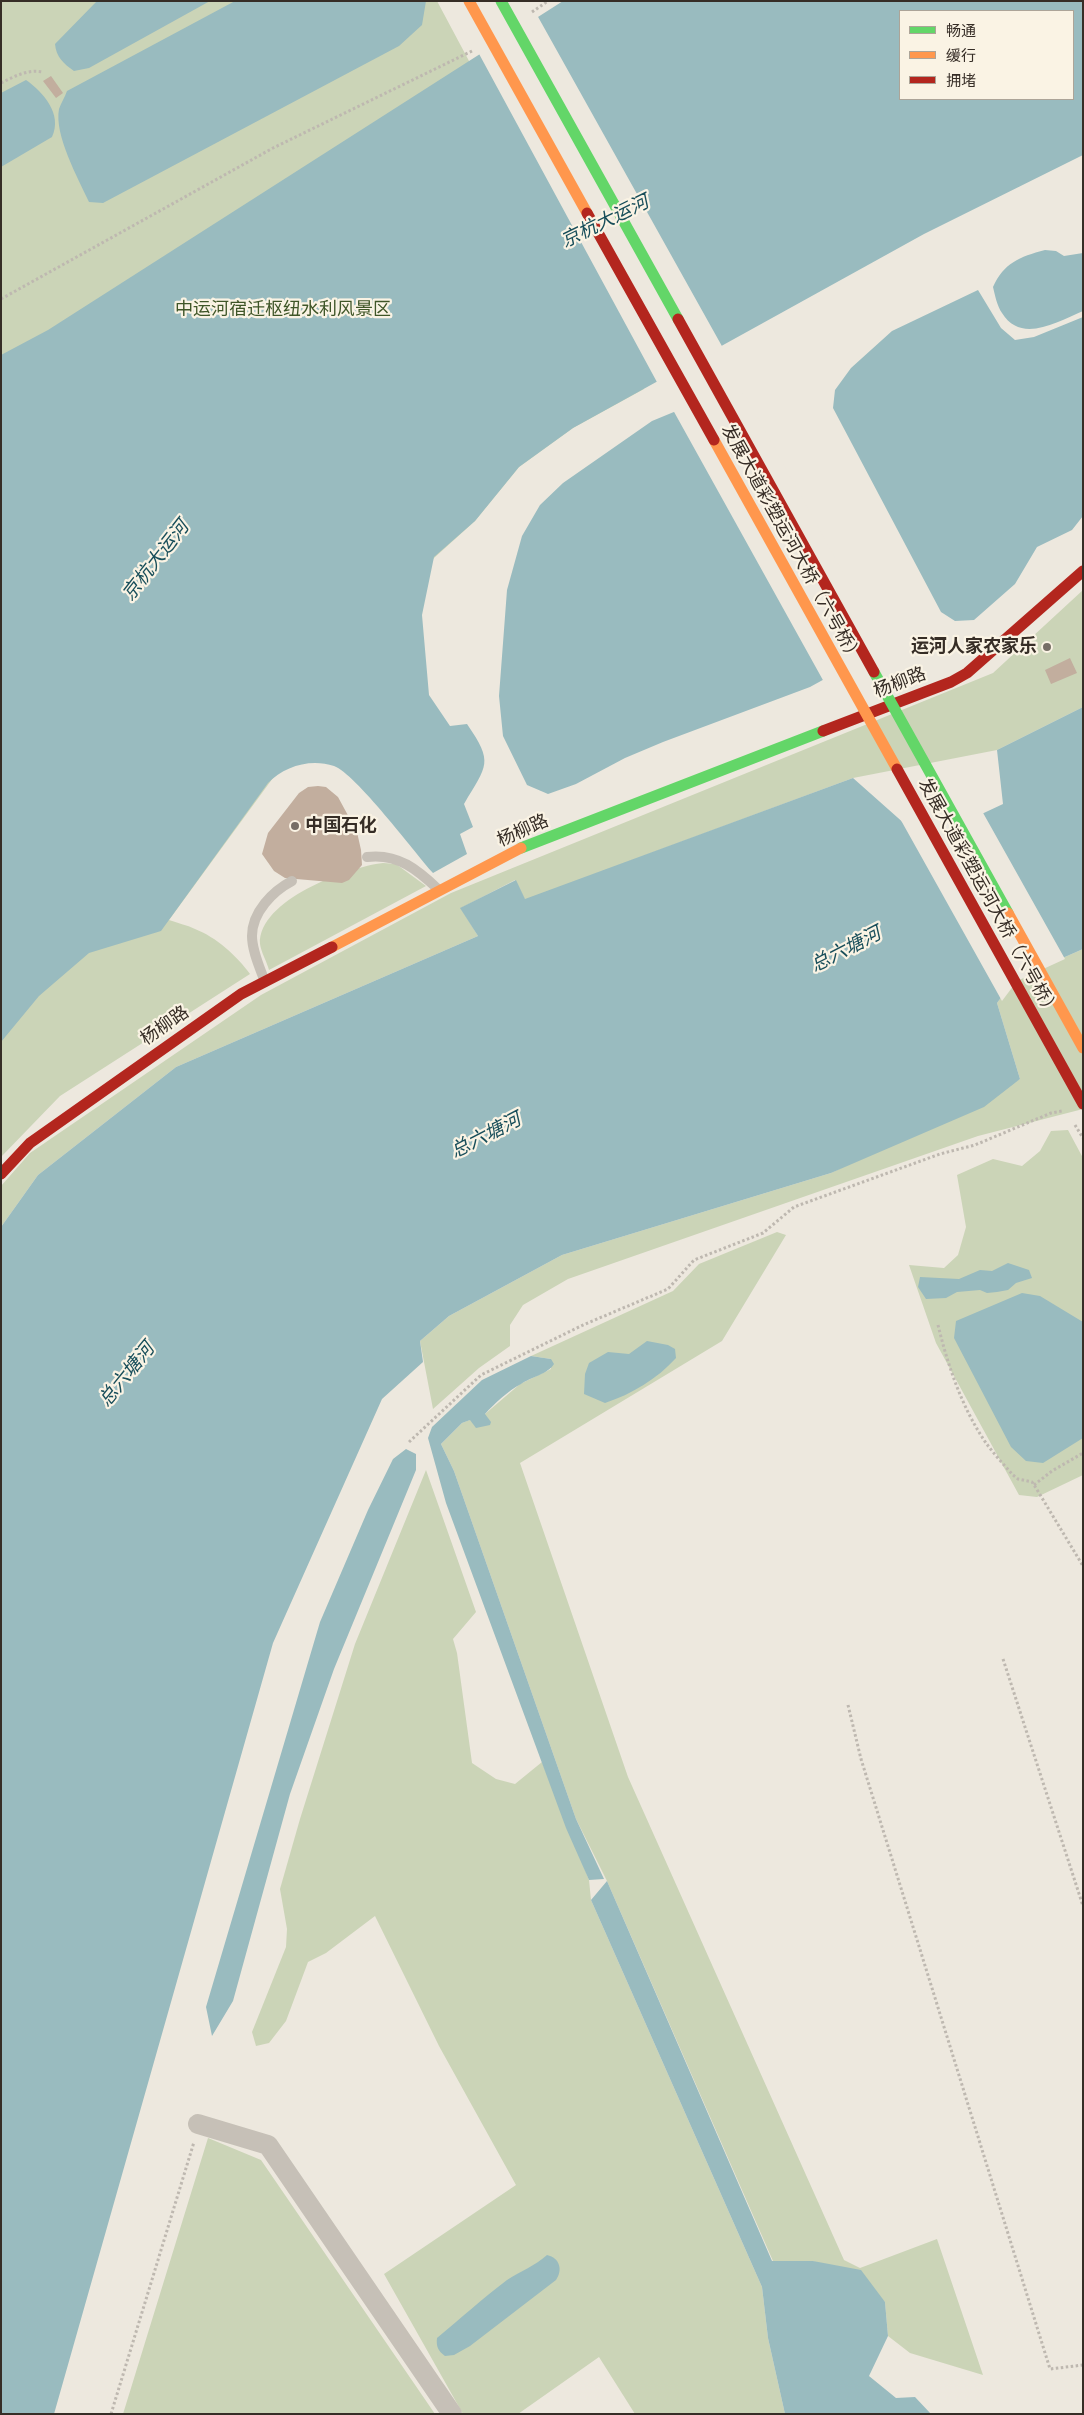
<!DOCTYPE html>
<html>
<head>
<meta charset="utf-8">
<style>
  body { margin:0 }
  #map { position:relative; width:1084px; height:2415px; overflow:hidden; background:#ede8de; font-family:"Fira Sans Condensed","Noto Sans SC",sans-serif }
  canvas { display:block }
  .frame { position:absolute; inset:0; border:2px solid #362d26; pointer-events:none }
  .legend { position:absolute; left:899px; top:10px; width:175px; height:90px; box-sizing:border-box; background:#faf3e4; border:1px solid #aca498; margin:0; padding:6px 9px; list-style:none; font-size:15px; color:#362d26 }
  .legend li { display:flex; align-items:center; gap:10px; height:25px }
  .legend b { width:25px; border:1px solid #aca498 }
</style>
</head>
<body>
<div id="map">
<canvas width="1084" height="2415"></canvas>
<div class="frame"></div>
<ul class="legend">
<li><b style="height:6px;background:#63d668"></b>畅通</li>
<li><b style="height:6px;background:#ff974d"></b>缓行</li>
<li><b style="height:6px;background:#b3261e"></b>拥堵</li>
</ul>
</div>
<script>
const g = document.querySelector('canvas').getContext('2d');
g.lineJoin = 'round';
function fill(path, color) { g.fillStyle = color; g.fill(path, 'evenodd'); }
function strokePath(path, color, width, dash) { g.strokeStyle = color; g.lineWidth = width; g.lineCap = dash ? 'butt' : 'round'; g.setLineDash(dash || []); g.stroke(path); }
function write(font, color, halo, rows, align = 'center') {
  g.font = font + ' "Fira Sans Condensed","Noto Sans SC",sans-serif'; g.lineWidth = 4.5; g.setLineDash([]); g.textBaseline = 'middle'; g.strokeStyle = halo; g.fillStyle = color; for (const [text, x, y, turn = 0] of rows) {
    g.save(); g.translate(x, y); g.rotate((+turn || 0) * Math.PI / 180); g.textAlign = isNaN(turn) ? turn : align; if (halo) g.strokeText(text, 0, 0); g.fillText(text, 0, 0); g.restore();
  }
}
const green = new Path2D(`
  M1,1H437L644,389L573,428L519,467L475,521L434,558L169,920C177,923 187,925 195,929C216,937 237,956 250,974L60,1096L1,1157Z
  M1083,590V707L997,750L853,778L525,900L515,880L461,908L478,936L176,1067L38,1175L1,1227V1186L30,1153L261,995L451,893L993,673Z
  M383,863L396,864L426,886L269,970C267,962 261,952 260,944C258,900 348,867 383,863Z
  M1083,949V1109L978,1136L568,1279L523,1305L510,1325V1346L479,1368L433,1409L420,1341L449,1316L562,1255L831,1173L1020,1079L997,1003L1015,979Z
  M1068,1130L1083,1158V1475L1037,1497L1019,1495L936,1343L909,1265L944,1268L958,1255L966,1227L957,1175L993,1159L1022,1166L1040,1151L1051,1131Z
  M777,1232L786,1235L722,1341L520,1463L628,1777L844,2260L860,2268L937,2239L983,2375L910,2353L888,2336L885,2302L813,2261H773L607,1881L576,1819L454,1471L441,1444L462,1423L485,1414L520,1384L551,1369V1359L531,1356L673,1291L699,1264Z
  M426,1470L476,1612L453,1639L457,1653L472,1763L496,1779L515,1784L542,1762L589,1880L591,1900L762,2287L768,2338L785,2414H635L599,2357L518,2414H463L384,2274L516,2185L439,2046L375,1916L326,1953L308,1962L286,2021L269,2043L256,2046L252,2032L286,1947L287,1929L280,1889L300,1819L355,1644Z
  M208,2138L261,2160L435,2414H123Z`);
const water = new Path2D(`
  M97,1H210L89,68L74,71C64,64 56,57 55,44Z
  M235,1H426L422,25L399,46L103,203L89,202C78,178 54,135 59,109C61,103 65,97 67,91Z
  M563,1H1083V155L924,234L573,428L519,467L475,521L434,557L422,615L429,695L450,726L467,724C494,763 487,765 464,804L473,827L460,834L467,854L433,873C414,852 356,774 334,766C311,758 284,766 268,783L161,931L89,953L39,996L1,1042V355L48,330ZM900,11H1073V99H900Z
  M26,80C43,92 63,114 52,137L1,167V93Z
  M1045,250L1056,251L1064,256L1083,253V311C1057,322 1021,344 1002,313C997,306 995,295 993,287C1004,263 1019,257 1045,250Z
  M978,290L1001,328L1015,340L1034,337L1083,317V516L1072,530L1037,547L1015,584L974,620L955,621L941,612L833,408L835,390L851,368L892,331Z
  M732,388L881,648L810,687L663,742L625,758L576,784L548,794L527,785L503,736L499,696L507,590L522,536L540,505L563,483L652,421Z
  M1083,707V949L1015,979L997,1003L1020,1079L984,1107L831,1173L562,1255L449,1316L420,1341L423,1362L382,1399L273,1643L54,2414H1V1227L38,1175L176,1067L478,936L460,908L516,880L525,899L853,778L924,841L1003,804L997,750Z
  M1008,1263L1029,1270L1032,1278L1016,1283L1008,1290L997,1292L987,1293L980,1290L957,1292L946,1298L926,1299L918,1287L920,1277L959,1279L980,1270L992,1271Z
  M1022,1293L1040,1296L1083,1322V1438L1043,1463L1026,1461L1011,1447L954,1338L956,1321Z
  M647,1341L668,1345L675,1349L676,1358C657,1379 632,1394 605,1403L584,1394L585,1374L589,1363L608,1352L629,1354Z
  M531,1356L551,1359L554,1364C548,1374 531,1377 521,1384C508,1391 495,1403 485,1414L491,1422L490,1425L476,1428L470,1420L462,1423L441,1444L454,1471L576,1819L604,1879L589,1880L566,1828L446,1503L428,1438L432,1427L482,1380Z
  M406,1449L416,1454V1470L334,1669L290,1794L233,2001L212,2036L206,2007L320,1622L368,1510L393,1459Z
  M607,1881L772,2261H813L861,2270L885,2302L888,2336L869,2376L896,2398L915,2397L931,2414H785L768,2338L762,2287L591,1900Z
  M547,2255C560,2258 563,2270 556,2280L470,2346L454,2355L445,2356C438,2351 436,2346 437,2338C460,2319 483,2298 507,2280C521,2271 535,2266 547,2255Z`);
const pier = new Path2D(`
  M537,15L723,348L658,384L478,52Z
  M732,386L745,395L884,647L883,650L824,682L673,410Z
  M982,811L1065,959L1017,981L1002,1001L898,815L924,838Z`);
const building = new Path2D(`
  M51,76L63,93L56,98L43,81Z
  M1070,658L1077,673L1051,684L1045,670Z
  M318,786L326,787L338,797L357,832L361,850L362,865L349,880L342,883L285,878L274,871L262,854L268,833L299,793L308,787Z`);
const path = new Path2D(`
  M532,12L548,1
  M1,83C15,76 28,69 43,72
  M1,299L273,148L472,51
  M938,1325C948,1366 962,1408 986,1443C994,1454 1004,1465 1013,1475L1018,1479L1032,1482L1036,1488L1083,1566
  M409,1442L481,1375L583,1325L668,1289L694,1260L763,1233L794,1207L940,1154L975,1145L1051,1113L1062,1111
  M1034,1485L1052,1471L1083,1453
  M1003,1659L1083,1906
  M848,1705L861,1759L1050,2369L1083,2365
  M111,2414L194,2142`);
const lane = new Path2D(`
  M367,857C398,853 418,870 439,890
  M265,982C260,968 252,951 252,936C252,912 273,891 292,881`);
const street = new Path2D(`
  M198,2124L268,2145L452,2414`);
const fast = new Path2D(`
  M521,848L823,731`);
const slow = new Path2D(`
  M332,947L521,848`);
const jam = new Path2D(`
  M823,731L951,682L967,673L1083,571
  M1,1174L30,1143L241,994L332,947`);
const pathBridge = new Path2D(`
  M1075,1125L1083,1138`);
const fastBridge = new Path2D(`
  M501,1L678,319
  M874,672L1008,913`);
const slowBridge = new Path2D(`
  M469,1L587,213
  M714,440L897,769
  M1008,913L1083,1048`);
const jamBridge = new Path2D(`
  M587,213L714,440
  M678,319L874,672
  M897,769L1083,1104`);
const markers = [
  [1047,647,5,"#766e66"],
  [295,826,5,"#766e66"]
];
const parkNames = [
  ["中运河宿迁枢纽水利风景区",283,310]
];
const streetNames = [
  ["发展大道彩塑运河大桥（六号桥）",791,544,61],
  ["杨柳路",900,683,-21],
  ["杨柳路",523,831,-24],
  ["发展大道彩塑运河大桥（六号桥）",988,898,61],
  ["杨柳路",165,1026,-35]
];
const poiNames = [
  ["运河人家农家乐",1037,647],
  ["中国石化",305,826,"left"]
];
const waterNames = [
  ["京杭大运河",605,222,-26],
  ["京杭大运河",156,561,-52],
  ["总六塘河",846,950,-27],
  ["总六塘河",486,1136,-27],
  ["总六塘河",127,1375,-51]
];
fill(green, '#cbd4b7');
fill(water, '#99bbbf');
fill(pier, '#ede8de');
fill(building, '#c2ae9e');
strokePath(path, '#beb8b0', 3, [2.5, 2.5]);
strokePath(lane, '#c6c0b7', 10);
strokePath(street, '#c6c0b7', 20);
strokePath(fast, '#63d668', 11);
strokePath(slow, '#ff974d', 11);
strokePath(jam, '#b3261e', 11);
strokePath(pathBridge, '#beb8b0', 3, [2.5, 2.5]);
strokePath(fastBridge, '#63d668', 11);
strokePath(slowBridge, '#ff974d', 11);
strokePath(jamBridge, '#b3261e', 11);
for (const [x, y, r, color] of markers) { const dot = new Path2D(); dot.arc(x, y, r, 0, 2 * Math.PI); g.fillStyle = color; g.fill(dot); strokePath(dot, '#faf3e4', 2); }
write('18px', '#3f5628', '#faf3e4', parkNames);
write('18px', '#362d26', '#faf3e4', streetNames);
write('bold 18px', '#362d26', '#faf3e4', poiNames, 'right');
write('italic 19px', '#184e5a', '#faf3e4', waterNames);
</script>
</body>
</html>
